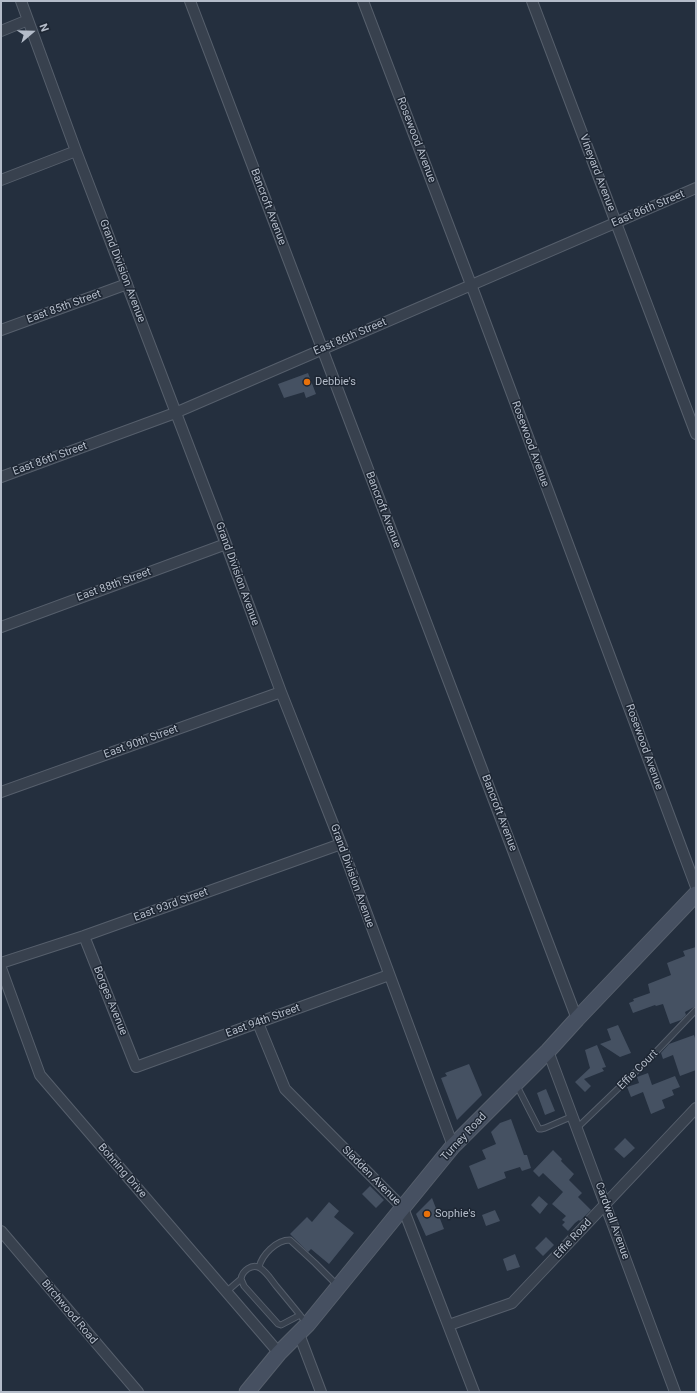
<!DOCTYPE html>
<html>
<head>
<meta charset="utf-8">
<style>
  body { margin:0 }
  #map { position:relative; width:697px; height:1393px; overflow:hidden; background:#242f3e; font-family:Roboto,sans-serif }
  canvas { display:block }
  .frame { position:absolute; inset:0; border:2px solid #b4bcc9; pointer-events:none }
  .north { position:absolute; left:12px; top:12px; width:40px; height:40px; -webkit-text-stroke:3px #1d2633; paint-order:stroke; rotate:70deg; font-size:11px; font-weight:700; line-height:16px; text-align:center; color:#b4bcc9 }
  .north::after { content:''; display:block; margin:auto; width:14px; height:18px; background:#b4bcc9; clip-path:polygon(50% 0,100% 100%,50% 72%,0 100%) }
</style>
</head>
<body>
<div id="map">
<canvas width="697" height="1393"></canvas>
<div class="frame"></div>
<div class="north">N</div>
</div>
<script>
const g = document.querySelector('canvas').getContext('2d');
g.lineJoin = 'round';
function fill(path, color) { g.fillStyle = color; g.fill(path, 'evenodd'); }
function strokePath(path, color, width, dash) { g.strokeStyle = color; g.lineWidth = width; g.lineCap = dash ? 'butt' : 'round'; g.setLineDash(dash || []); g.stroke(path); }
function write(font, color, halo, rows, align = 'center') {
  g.font = font + ' Roboto,sans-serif'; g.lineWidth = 3; g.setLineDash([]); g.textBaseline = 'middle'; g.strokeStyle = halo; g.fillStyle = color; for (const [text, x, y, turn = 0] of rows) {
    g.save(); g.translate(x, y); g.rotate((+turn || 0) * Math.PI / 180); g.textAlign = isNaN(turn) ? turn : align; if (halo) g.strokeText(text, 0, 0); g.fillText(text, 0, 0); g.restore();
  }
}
const building = new Path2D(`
  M308,373L316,394L306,398L304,392L284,398L278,384Z
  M696,947V1006L685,1012L686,1015L681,1020L670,1024L663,1004L656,1006L655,1005L633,1013L629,1003L634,1001L633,999L650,993L648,984L671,975L667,963L685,956L683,951Z
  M618,1025L631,1053L620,1057L600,1044L611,1040L607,1029Z
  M694,1035L696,1041V1070L680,1076L673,1055L663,1059L661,1053L669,1044Z
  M597,1045L606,1067L602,1068L604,1071L584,1079L591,1086L585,1092L575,1082L590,1068L585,1050Z
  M469,1064L482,1095L457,1120L441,1078L447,1076L445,1073Z
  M648,1073L652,1085L675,1076L680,1087L672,1090L674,1095L662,1100L665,1108L651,1114L643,1092L631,1097L627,1087L639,1083L637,1077Z
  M546,1089L555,1111L545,1115L537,1093Z
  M511,1119L524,1155H527L531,1168L522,1171L520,1167L504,1172L506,1178L478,1189L469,1166L486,1159L482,1150L496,1144L491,1132L500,1123Z
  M625,1138L635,1148L624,1158L614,1149Z
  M553,1150L562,1159L561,1161L574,1174L569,1180L582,1193L578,1197L591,1210L580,1221L579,1220L575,1223L568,1231L562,1225L565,1222L562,1220L566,1216L552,1204L563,1192L543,1173L539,1177L533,1171Z
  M370,1186L384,1200L376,1208L362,1194Z
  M539,1196L548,1204L540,1214L531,1205Z
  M432,1198L444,1229L426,1236L416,1214Z
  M329,1202L339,1211L334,1217L354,1233L329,1264L311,1249L308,1252L290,1234L307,1217L312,1222Z
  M495,1210L500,1221L486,1226L482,1215Z
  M546,1237L554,1245L543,1256L535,1248Z
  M515,1254L520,1267L507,1271L503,1259Z`);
const lane = new Path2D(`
  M516,1084L539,1129H541L545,1128L573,1116
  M577,1128L652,1056L696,1010
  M259,1267C262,1255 276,1240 290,1240L315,1263L338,1286
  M226,1292L241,1279
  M300,1315L281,1325L278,1324L244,1286L241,1279C242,1271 252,1263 260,1268C267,1272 272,1281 277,1287C287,1299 297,1311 307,1324`);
const street = new Path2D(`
  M21,1L76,151L226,544L281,692L341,844L453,1146
  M190,1L577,1019
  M363,1L475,295L696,887
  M532,1L696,434
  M1,31L28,20
  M1,180L76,151
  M1,330L127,284
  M1,477L175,413L696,188
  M1,627L226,544
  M1,792L281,692
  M84,936L136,1067L389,975
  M1,963L84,936L341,844
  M1,968L40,1075L279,1353
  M258,1023L285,1089L403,1208L474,1392
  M548,1051L675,1392
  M1,1231L138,1392
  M449,1325L512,1303L696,1108
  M299,1334L321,1392`);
const secondary = new Path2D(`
  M247,1392L279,1353L308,1324L453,1146L548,1051L577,1019L696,894`);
const markers = [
  [307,382,4,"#e8710a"],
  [427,1214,4,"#e8710a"]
];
const streetNames = [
  ["Rosewood Avenue",416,140,69],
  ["Vineyard Avenue",597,173,69],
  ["Bancroft Avenue",268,207,69],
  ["East 86th Street",648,209,-23],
  ["Grand Division Avenue",122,271,69],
  ["East 85th Street",64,307,-20],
  ["East 86th Street",350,337,-23],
  ["Rosewood Avenue",530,444,70],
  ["East 86th Street",50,459,-20],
  ["Bancroft Avenue",383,510,69],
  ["Grand Division Avenue",237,574,70],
  ["East 88th Street",114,585,-20],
  ["East 90th Street",141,742,-20],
  ["Rosewood Avenue",644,747,70],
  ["Bancroft Avenue",499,813,69],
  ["Grand Division Avenue",352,876,70],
  ["East 93rd Street",171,905,-20],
  ["Borges Avenue",110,1001,68],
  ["East 94th Street",263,1021,-20],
  ["Effie Court",638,1070,-45],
  ["Turney Road",464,1137,-47],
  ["Bohning Drive",122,1171,49],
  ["Sladden Avenue",371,1176,45],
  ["Cardwell Avenue",612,1221,70],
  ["Effie Road",573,1239,-47],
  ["Birchwood Road",69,1312,50]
];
const poiNames = [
  ["Debbie's",315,382],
  ["Sophie's",435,1214]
];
fill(building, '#455162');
strokePath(lane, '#565f6c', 7);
strokePath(street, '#565f6c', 12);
strokePath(secondary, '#565f6c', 17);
strokePath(lane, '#38414e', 5);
strokePath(street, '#38414e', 10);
strokePath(secondary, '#465061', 15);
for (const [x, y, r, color] of markers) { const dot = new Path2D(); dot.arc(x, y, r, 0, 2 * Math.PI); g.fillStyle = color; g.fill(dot); strokePath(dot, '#1d2633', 1.5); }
write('11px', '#b4bcc9', '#1d2633', streetNames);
write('11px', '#b4bcc9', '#1d2633', poiNames, 'left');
</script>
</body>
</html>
